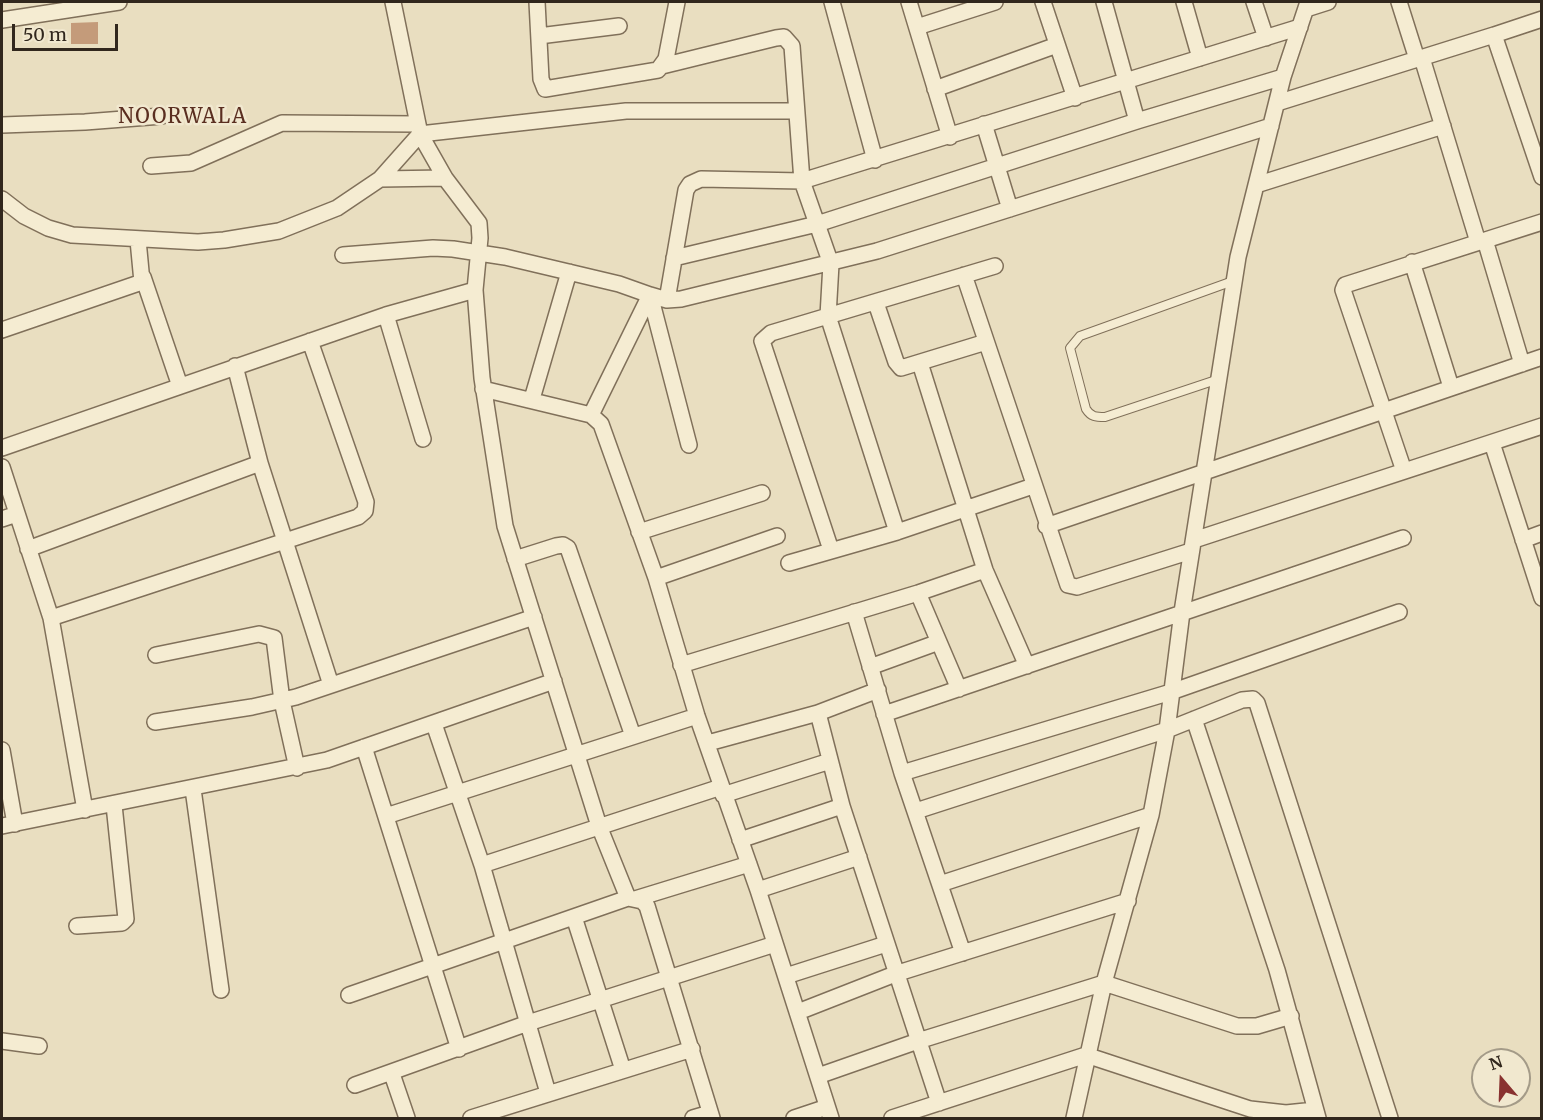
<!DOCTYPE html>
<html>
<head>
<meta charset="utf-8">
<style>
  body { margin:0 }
  #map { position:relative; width:1543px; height:1120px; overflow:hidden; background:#e9dec0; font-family:Merriweather,serif }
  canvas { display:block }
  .frame { position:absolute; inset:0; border:3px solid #31271d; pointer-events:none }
  .north { position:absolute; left:1471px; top:1048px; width:60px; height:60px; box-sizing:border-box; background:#f1e8cf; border:2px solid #a49b88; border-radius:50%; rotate:341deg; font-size:16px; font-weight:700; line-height:24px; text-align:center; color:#31271d }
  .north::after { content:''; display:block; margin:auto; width:21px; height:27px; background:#893230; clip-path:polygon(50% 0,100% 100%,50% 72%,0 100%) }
  .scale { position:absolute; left:12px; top:24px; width:106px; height:27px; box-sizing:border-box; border:3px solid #31271d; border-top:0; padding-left:8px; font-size:18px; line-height:21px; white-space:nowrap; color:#31271d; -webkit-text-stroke:4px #f1e8cf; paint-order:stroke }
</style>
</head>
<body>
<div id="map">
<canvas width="1543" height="1120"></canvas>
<div class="frame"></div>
<div class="north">N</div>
<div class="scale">50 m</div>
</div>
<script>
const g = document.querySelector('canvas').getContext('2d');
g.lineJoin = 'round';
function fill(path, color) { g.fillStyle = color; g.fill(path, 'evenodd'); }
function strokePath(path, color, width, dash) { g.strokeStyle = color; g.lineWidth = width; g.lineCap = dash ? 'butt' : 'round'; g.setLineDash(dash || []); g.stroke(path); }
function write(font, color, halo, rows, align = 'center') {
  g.font = font + ' Merriweather,serif'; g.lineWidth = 5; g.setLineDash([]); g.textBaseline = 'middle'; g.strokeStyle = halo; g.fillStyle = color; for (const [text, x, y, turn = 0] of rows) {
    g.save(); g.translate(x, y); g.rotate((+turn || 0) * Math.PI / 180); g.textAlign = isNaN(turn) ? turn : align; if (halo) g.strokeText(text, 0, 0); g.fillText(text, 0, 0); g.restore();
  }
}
const building = new Path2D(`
  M98,22V44H71V23Z`);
const lane = new Path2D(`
  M1219,379L1105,417C1096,417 1091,417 1086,409L1070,348L1080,336L1233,281`);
const street = new Path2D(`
  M537,2L541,79L545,89L658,70L666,59L677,2
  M832,2L875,160
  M909,2L950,137
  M1043,2L1075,98
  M1104,2L1137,121
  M1184,2L1200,58
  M1254,2L1266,38
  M1399,2L1417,59
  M1306,9L1328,2
  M1542,19L1494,35L1542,177
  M2,20L119,2
  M917,27L995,2
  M539,36L619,26
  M1422,58L1478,242
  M662,66L776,38L784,37L792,46L802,181L831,264L828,316L897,532
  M935,89L1057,45
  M1277,103L1494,35
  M984,124L1010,209
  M2,125L85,122L162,116
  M151,166L191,163L282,123L416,124
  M380,179L420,134L626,111H796
  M1256,185L1443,126
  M2,199L24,216L48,228L72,235L198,242L224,240L279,231L337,208L380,179L445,178
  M1485,240L1522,364
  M343,255L433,248L453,249L505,257L619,284L650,295L689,445
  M674,258L817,224L1137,121L1283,77
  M1412,262L1451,387
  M964,275L1068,585L1077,587L1191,551
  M143,277L180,386
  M667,300L686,190L690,184L701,179L802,181L1300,27
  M876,303L896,362L901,368L986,342
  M386,315L423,439
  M2,330L142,282L138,240
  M920,363L985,570L1027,666
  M235,366L260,463L331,685
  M483,389L591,415L601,424L656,578L697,716L758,890L831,1118
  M532,399L569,272
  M591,415L650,295L667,300L681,299L877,251L1271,126
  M1492,443L1542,598
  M2,448L386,315L475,290
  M2,467L51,618L85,810
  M1404,471L1343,290L1345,285L1542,222
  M2,519L17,514
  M1046,526L1542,357
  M639,532L762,493
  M1194,540L1542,426
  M1523,540L1542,533
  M28,549L260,463
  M831,550L762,341L771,333L995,266
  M515,559L556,546L563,545L568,548L633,736
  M789,563L897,532L1033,486
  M656,578L777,536
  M918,593L959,689
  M854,612L902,773L963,953
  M51,618L358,517L365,511L366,502L310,341
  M156,655L259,634L274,638L282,701L297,768
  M681,665L918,593L985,570
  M870,667L939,642
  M818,713L842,806L939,1103
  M884,714L1403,538
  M1194,719L1277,970L1318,1118
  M155,722L252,707L296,697L534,617
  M434,724L482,865L548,1093
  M708,743L818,713L878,690
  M364,747L459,1049
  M2,750L15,824
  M902,773L1171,692L1399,612
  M193,789L221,990
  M723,795L830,761
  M916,811L1167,730L1242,700L1253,699L1257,703L1390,1118
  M386,816L697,716
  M2,826L327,760L554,681
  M740,840L842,806
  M482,865L721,787
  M940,884L1151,815
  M758,890L859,857
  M628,898L642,901L647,906L712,1118
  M635,899L749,864
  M574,917L623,1070
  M77,926L122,923L126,919L114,805
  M786,976L886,944
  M349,995L628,898L599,826L505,526L482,378L475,290L480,238L479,223L445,178L420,134L393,2
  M798,1012L895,974L1128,901
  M2,1041L39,1046
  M392,1074L407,1118
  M818,1076L918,1041L1104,983L1237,1026H1257L1291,1016
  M355,1085L528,1023L775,944
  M471,1118L692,1049
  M693,1118L710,1113
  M794,1118L827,1107
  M892,1118L1086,1055L1250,1109L1286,1113L1315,1110
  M1074,1118L1104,983L1151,815L1167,730L1182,612L1238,257L1283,77L1308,2`);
const quarterNames = [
  ["NOORWALA",183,117]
];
fill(building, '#c49b7a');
strokePath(lane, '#80705a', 10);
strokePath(street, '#80705a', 18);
strokePath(lane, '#f5ecd2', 8);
strokePath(street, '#f5ecd2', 15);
g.letterSpacing = '1.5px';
write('20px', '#5a2e20', '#f1e8cf', quarterNames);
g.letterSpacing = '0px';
</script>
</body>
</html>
